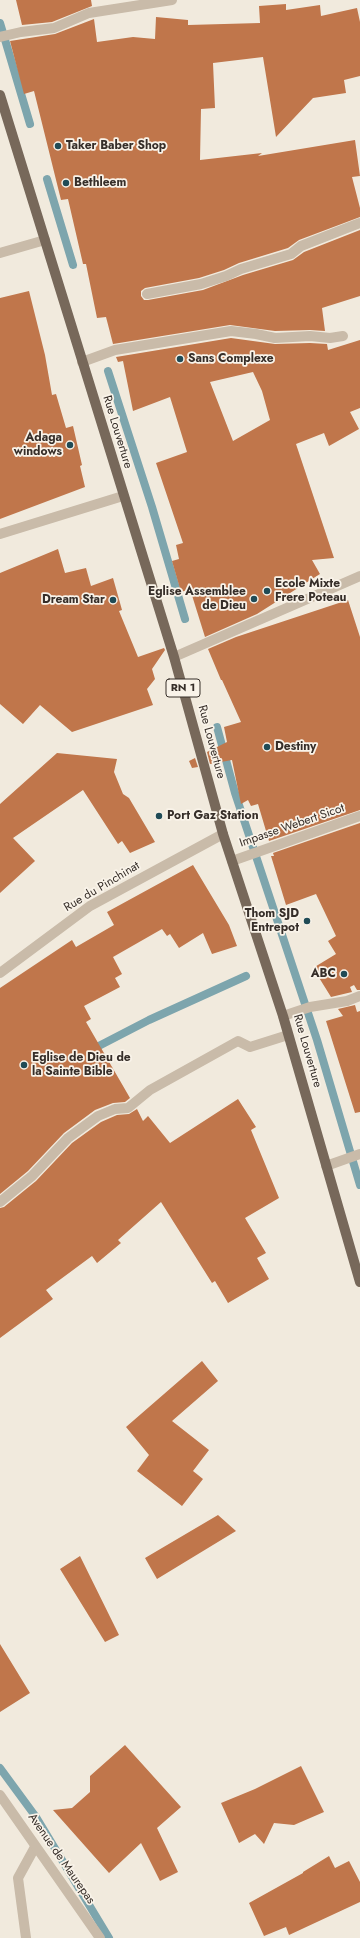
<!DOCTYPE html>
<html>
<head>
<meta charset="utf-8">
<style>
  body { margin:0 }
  canvas { display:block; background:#f1eadd }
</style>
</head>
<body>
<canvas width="360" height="1938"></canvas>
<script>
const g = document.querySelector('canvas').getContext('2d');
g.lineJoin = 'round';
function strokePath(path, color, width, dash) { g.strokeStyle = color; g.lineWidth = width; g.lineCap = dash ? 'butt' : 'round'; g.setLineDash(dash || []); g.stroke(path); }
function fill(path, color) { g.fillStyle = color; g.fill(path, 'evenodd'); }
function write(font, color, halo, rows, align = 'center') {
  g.font = font + ' Jost,sans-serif'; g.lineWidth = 3.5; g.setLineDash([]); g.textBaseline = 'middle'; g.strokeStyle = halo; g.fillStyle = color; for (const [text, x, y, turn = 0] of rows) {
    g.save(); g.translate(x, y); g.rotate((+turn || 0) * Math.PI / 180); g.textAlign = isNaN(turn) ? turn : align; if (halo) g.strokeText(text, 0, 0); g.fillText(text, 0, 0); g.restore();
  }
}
const stream = new Path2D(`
  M0,23L30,124
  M47,179L73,265
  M108,371L152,507L185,619
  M217,727L235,793L317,1040L360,1185
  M91,1050L149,1020L246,976
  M0,1768L36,1817L109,1938`);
const building = new Path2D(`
  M16,0H91L92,6L52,22L22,25Z
  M286,4V10L320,5L321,16L357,8L360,22V76L344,80L346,93L313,98L276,137L263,57L213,63L215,108L201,109L200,160L262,153L258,156L355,140L360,176L352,177L360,208V217L299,240L288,248L239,263L224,270L199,278L145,288L141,291V296L144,300H148L203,290L243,275L293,260L304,252L360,230V296L322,308L325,331L310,330L275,331L230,325L113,344L106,317L97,318L86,264H83L68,199L61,200L34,91L24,94L10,41L55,34L94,19L97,42L133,37L155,39L156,17L188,20V25L260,23L259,6Z
  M29,291L45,355L52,395L56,394L66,428L73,426L82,465L80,466L85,487L0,519V298Z
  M231,338L275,344L310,343L327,344L328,350L360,340V408L350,412L359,429L329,446L324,433L296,444L334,558L312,560L320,574L257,614L205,637L190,589L181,592L172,561L179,559L176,545L183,543L156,463L187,452L170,397L133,411L123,361L118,362L116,357ZM253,372L262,391L270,420L233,441L210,382Z
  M58,549L65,573L86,568L91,586L113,578L122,610L119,611L138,657L164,648L165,650L152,669L155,679L147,689L153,705L72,732L40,705L23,724L0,704V573Z
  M348,600L360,637V810L269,841L258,804L251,806L248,800L241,804L232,760L210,764L207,752L227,742L224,727L241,722L222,680H221L208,649L236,637Z
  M57,753L117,759L114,772L123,794L129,798L155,842L130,853L122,841L118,844L83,790L13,838L35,861L0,893V804Z
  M195,758L198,767L192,768L189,761Z
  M360,823V990H357L354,985L350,987L352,992L331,997L313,968L336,954L328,941L336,936L316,894L286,905L271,856H274L273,853Z
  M193,865L229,925L237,946L212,954L203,933L179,948L170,934L167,936L162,929L113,957L122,974L115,978L120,987L84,1006L91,1019L86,1022L130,1098L125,1102L113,1103L95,1110L64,1133L28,1171L0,1194V988L72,940L76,947L114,925L107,912Z
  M355,1005L357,1012L360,1011V1112L355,1113L326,1021L343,1016L338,1009Z
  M238,1099L256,1127L251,1130L279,1198L245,1218L266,1253L257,1258L269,1279L228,1303L215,1281L212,1283L161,1202L118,1240L121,1243L97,1263L92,1256L46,1290L53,1299L0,1338V1208L4,1207L36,1181L72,1143L101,1122L117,1115L129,1114L137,1109L143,1121L148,1116L170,1143Z
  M202,1361L218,1381L172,1421L209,1450L193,1471L203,1479L182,1506L137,1471L149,1455L126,1427Z
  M218,1515L236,1531L157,1579L145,1558Z
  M80,1556L119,1635L105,1642L60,1569Z
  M0,1644L30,1693L0,1712Z
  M125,1745L181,1807L157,1828L178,1872L160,1881L141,1843L109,1873L53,1810L72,1808L90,1792V1776Z
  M301,1766L324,1812L294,1825L274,1823L264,1844L255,1834L239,1843L221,1803L255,1789Z
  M329,1856L335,1868L349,1861L360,1882V1902L289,1935L286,1927L264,1936L249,1903L303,1873V1872Z`);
const minor = new Path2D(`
  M0,37L21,32L54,28L89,13L172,0
  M0,253L45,240
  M147,294L201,284L226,276L241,269L291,254L301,246L360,223
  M82,362L115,350L231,331L256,334L275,338L310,336L330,338L343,336
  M0,534L123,496
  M174,657L360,576
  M232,861L360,816
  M0,973L90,906L223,834
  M283,1016L310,1007L347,1001L360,996
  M326,1166L360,1154
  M0,1202L32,1176L68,1138L98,1116L115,1109L128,1108L150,1090L238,1041L250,1047L288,1035
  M26,1938L18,1878L35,1847`);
const tertiary = new Path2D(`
  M0,1795L100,1938`);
const primary = new Path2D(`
  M0,95L174,657L223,834L283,1016L360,1282`);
const markers = [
  [58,146,4,"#204b56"],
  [66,183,4,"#204b56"],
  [180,359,4,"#204b56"],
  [70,445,4,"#204b56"],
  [267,591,4,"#204b56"],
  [254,599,4,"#204b56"],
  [113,600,4,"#204b56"],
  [267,747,4,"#204b56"],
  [159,816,4,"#204b56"],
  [307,921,4,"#204b56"],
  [344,974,4,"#204b56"],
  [24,1065,4,"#204b56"]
];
const shields = [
  [183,688,34]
];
const shieldNames = [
  ["RN 1",183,688]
];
const poiNames = [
  ["Taker Baber Shop",66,146],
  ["Bethleem",74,183],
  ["Sans Complexe",188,359],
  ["Adaga",62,438,"right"],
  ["windows",62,452,"right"],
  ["Ecole Mixte",275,584],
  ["Frere Poteau",275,598],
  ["Eglise Assemblee",246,592,"right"],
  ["de Dieu",246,606,"right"],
  ["Dream Star",105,600,"right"],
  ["Destiny",275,747],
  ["Port Gaz Station",167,816],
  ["Thom SJD",299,914,"right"],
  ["Entrepot",299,928,"right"],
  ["ABC",336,974,"right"],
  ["Eglise de Dieu de",32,1058],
  ["la Sainte Bible",32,1072]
];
const streetNames = [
  ["Rue Louverture",117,432,73],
  ["Rue Louverture",211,742,75],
  ["Impasse Webert Sicot",292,826,-19],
  ["Rue du Pinchinat",102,887,-31],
  ["Rue Louverture",307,1051,74],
  ["Avenue de Maurepas",61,1859,55]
];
strokePath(stream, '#7da5ad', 8);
fill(building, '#c0764b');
strokePath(minor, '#c9bba9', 10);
strokePath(tertiary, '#c9bba9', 10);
strokePath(primary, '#77685a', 10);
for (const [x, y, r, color] of markers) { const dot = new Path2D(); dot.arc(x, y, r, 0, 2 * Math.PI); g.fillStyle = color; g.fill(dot); strokePath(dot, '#f9f3e9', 1.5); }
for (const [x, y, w] of shields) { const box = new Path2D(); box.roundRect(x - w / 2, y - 9, w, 18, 3); g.fillStyle = '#f9f3e9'; g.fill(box); strokePath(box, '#362e29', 1); }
write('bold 11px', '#362e29', null, shieldNames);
write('bold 12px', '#362e29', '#f9f3e9', poiNames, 'left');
write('12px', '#362e29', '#f9f3e9', streetNames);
</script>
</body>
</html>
